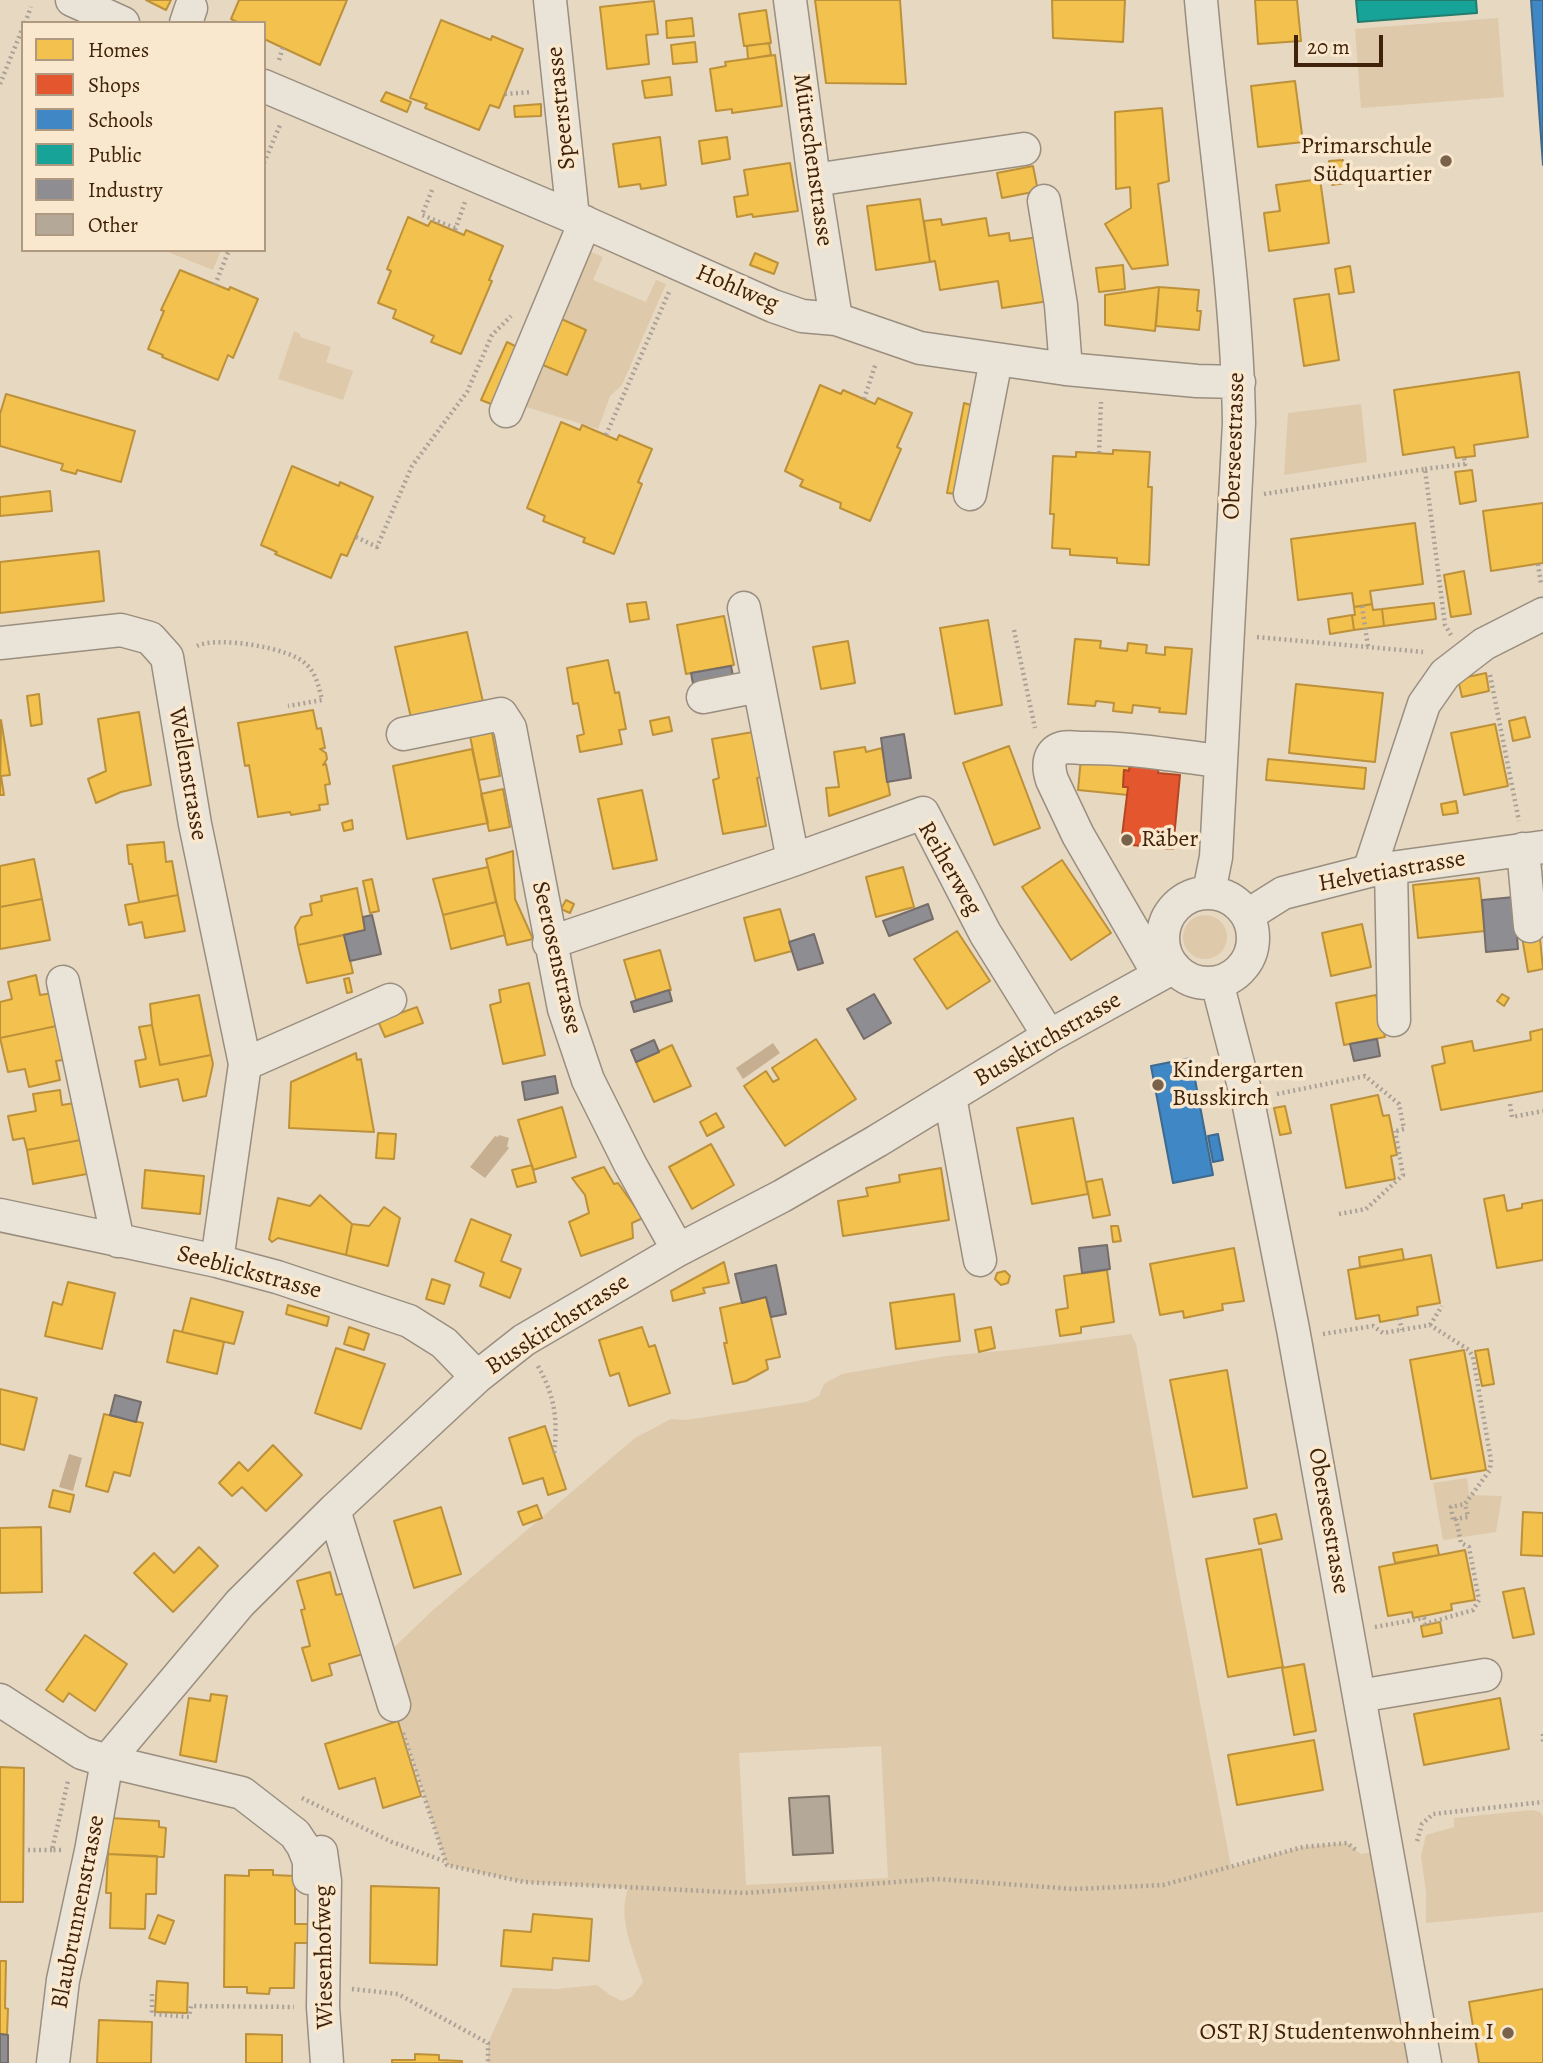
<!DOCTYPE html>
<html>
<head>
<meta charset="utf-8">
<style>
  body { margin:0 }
  #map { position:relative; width:1543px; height:2063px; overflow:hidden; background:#e7d8c2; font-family:Alegreya,serif }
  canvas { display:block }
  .legend { position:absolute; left:21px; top:21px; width:245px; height:231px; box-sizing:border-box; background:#f9e8ce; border:2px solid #af9980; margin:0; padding:9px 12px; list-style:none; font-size:21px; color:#40220a }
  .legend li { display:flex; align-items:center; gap:14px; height:35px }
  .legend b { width:35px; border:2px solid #af9980 }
  .scale { position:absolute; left:1294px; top:35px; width:89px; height:32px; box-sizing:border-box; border:4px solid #40220a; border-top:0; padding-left:9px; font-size:21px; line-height:24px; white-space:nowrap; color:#40220a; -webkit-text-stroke:5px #f9e8ce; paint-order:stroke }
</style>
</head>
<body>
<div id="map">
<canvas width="1543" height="2063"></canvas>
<ul class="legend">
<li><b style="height:19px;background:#f2c14e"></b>Homes</li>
<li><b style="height:19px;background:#e4572e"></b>Shops</li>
<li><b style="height:19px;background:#3f88c5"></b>Schools</li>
<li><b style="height:19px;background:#17a398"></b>Public</li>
<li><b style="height:19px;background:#8d8d92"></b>Industry</li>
<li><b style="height:19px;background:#b4a898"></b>Other</li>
</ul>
<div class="scale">20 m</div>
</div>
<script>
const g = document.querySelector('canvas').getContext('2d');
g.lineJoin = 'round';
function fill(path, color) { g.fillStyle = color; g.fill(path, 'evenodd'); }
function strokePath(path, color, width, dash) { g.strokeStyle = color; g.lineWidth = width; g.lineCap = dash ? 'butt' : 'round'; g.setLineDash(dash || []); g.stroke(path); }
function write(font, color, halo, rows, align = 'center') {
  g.font = font + ' Alegreya,serif'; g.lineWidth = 7; g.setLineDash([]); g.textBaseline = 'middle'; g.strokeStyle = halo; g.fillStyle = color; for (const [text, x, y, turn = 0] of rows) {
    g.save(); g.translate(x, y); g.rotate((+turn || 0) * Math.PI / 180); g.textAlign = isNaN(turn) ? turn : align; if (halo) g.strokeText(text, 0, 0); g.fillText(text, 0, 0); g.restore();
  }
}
const green = new Path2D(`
  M1498,18L1504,97L1361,108L1355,29Z
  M163,250H221L213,270Z
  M589,251L603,257L593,280L646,302L656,280L666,284L622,385L610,396L598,429L523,406L541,364L568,375L586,330L557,317Z
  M294,331L300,334V337L331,347L326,362L353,371L343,400L278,379Z
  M1361,404L1367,462L1284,475L1288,413Z
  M1183 937a22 22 0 1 1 44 0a22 22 0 1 1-44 0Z
  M1131,1334L1136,1344L1177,1580L1231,1867L1303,1847L1347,1843L1361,1854L1388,1850L1425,2063H488V2043L513,1988L557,1989L597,1985L610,1995L622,2001L632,1997L643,1982C634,1951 617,1921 628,1888L524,1882L447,1865L394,1705L384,1657L432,1611L635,1438L671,1419L686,1420L806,1402L819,1396L824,1384L842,1374L946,1356L1011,1350ZM881,1746L888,1878L746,1885L739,1753Z
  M1467,1478L1469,1495L1502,1496L1496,1532L1443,1540L1433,1483Z
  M1532,1810L1540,1812L1543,1816V1912L1426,1923V1892L1421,1856L1426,1835L1454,1827V1818Z`);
const water = new Path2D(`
  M773,1043L780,1053L743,1079L736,1068Z
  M499,1135L509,1138L507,1146L509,1148L485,1178L470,1167L495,1136L498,1137Z
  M69,1454L82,1458L73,1491L59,1487Z`);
const homes = new Path2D(`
  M146,0H171L166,10Z
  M239,0H347L320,65L264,39V23H239L231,19Z
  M815,0H900L906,84L826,83Z
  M1052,0H1125L1123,42L1053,38Z
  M1255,0H1297L1301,41L1258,44Z
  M654,1L658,34L646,35L649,64L607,69L600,7Z
  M766,10L771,43L744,46L739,14Z
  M692,18L694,36L667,38L666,21Z
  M441,20L491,40L492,36L523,49L499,108L490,105L479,130L425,108L427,104L410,98Z
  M695,42L697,62L673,64L671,45Z
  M769,43L771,55L748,59L747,46Z
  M775,55L782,106L732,113V109L716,111L710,69L726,66L725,62Z
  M670,77L672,95L645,98L642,81Z
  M1295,81L1303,142L1258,147L1251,86Z
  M386,92L411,102L407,112L381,101Z
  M541,104V116L515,117L514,106Z
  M1162,108L1169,181L1158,184L1168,265L1132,269L1105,224L1131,208L1130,187L1116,189L1115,112Z
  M660,137L666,185L641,189L640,184L619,187L613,144Z
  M727,137L730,159L702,164L699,141Z
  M1343,160L1346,183L1332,185L1329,161Z
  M790,163L798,211L753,217L752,214L737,217L734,197L748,195L744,170Z
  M1033,166L1038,191L1002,198L997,173Z
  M1320,179L1329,243L1269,251L1264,213L1280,211L1276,185Z
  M920,199L930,262L876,270L867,206Z
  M408,217L428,226L431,221L464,235L466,230L503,246L489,280L492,281L461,354L431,342L434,336L393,318L396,310L378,303L391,271L387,269Z
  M986,218L989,236L1009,233L1010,241L1046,236L1056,300L1002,308L998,281L940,290L935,261L930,262L924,221L941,219L942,225Z
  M755,253L778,263L774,274L750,265Z
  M1123,265L1125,289L1099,292L1096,268Z
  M1350,266L1354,292L1339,294L1335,269Z
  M180,270L229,290L230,287L258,299L233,358L228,355L218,380L162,357L163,355L148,349L164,311L161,310Z
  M1159,287L1199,290L1197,311H1201L1199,330L1156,326Z
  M1159,287L1155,331L1105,325V295Z
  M1329,294L1339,360L1304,366L1294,299Z
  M557,317L586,330L567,375L538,363Z
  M507,342L521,349L496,406L481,400Z
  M1519,372L1528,437L1474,445L1475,456L1456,458L1454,447L1403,455L1394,390Z
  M820,385L841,394L843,390L875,404L878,398L912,413L897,447L901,449L870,521L840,508L841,503L800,486L803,480L785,471Z
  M6,394L135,431L121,482L77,470L76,474L61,470L63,464L0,446V414Z
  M964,403L974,406L957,494L947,493Z
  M561,422L580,430L582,425L617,440L619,435L652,449L638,482L642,484L614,554L583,542L585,538L543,521L545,516L527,508Z
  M1113,450L1150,452L1148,487H1152L1149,565L1117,563V558L1070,555V549L1052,548L1054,514H1050L1053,456L1076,457V452L1113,454Z
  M292,466L339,486L340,482L373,497L347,556L341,554L331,578L275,554L277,552L261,545Z
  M1472,470L1476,501L1460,504L1455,472Z
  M50,491L52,511L0,516V497Z
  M1543,503V563L1491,571L1483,511Z
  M1415,523L1423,584L1370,591L1372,604L1362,606L1354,607L1352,593L1298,600L1291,539Z
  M99,551L104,601L0,613V562Z
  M1464,571L1471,614L1451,617L1444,575Z
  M646,602L649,619L630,622L627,604Z
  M1434,603L1436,619L1384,626L1382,609Z
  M1372,604L1373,610L1382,609L1384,626L1354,630L1352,615H1355L1354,607Z
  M1352,615L1354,630L1330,634L1328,619Z
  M724,616L734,665L686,674L677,625Z
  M988,620L1002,705L955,714L940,628Z
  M467,632L483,702L411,718L395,647Z
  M1075,639L1101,641L1100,648L1127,651L1128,643L1147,645L1146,653L1165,655V647L1192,649L1186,714L1159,712L1160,708L1133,705L1132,713L1113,711L1114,703L1096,701L1095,706L1068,704Z
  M848,641L855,683L821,689L813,647Z
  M608,660L615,693L619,692L626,729L619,730L622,744L580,752L577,736L584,734L578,703L573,704L567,668Z
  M1486,673L1489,691L1462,697L1458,679Z
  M1296,684L1383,693L1375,762L1289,753Z
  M39,694L42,724L31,726L27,696Z
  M313,710L317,729L321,728L325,748L320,749L326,753L327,759L323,765L326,764L330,784L325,785L328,804L319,805L320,810L291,815L290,812L258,817L249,765L245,766L238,723Z
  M139,712L151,785L121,792L96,803L88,779L106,771L98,719Z
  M669,717L672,731L653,735L650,721Z
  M1525,717L1530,737L1513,741L1509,721Z
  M1,720L10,775L1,776L4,795H0Z
  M1495,724L1508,786L1464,795L1451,733Z
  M492,732L500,776L479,780L470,736Z
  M753,732L761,777L757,778L766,826L723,834L713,780L719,778L712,739Z
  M1009,746L1040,828L994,845L963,763Z
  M865,747L866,752L882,748L890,795L829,816L826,788L839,787L834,752Z
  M472,749L488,823L407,839L393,766Z
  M1081,758L1130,763L1129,771L1124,770L1123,787H1128V795L1078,790Z
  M1268,759L1366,768L1364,789L1266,780Z
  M503,789L510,827L489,831L481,794Z
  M642,790L657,860L613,869L598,799Z
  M1456,801L1458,813L1443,815L1441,804Z
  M352,820L353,829L344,831L342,823Z
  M164,842L166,862L172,861L178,895L139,902L132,864H129L127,845Z
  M513,851L515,899L533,939L507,945L486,859Z
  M34,859L42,899L0,907V866Z
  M1062,860L1111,933L1071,960L1022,887Z
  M488,867L496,902L443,915L433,879Z
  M903,867L914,907L876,917L866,877Z
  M1479,878L1485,931L1418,938L1413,885Z
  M372,879L379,911L370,913L363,881Z
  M357,888L365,930L298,945L295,927L301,917L312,915L310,904L322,901L321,896Z
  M178,895L185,931L145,938L142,922L129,925L125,905Z
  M42,899L50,940L0,949V907Z
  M566,900L574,904L570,913L561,909Z
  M496,902L505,935L451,949L443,915Z
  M780,909L792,951L755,961L744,918Z
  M1362,924L1371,967L1331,976L1322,933Z
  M1539,928L1543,969L1528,972L1521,931Z
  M957,931L990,981L947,1009L914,959Z
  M344,935L353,973L307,983L298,945Z
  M660,950L671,990L636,1000L624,960Z
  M36,975L40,995L53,993L61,1025L0,1038V1002L12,999L8,982Z
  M349,978L352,992L347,993L344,979Z
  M529,983L545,1055L503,1064L490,1005L501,1002L499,990Z
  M1502,994L1509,998L1504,1006L1497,1001Z
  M199,995L211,1055L160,1065L152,1025L150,1004Z
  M1376,995L1385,1037L1344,1045L1336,1003Z
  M417,1007L423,1023L385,1037L378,1021Z
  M61,1025L69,1059L56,1061L60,1080L29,1087L25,1069L8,1072L0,1038Z
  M152,1025L160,1065L211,1055L213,1064L206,1096L183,1101L178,1079L140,1087L135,1061L146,1059L139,1027Z
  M1543,1029V1091L1441,1110L1432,1066L1445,1063L1442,1047L1472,1041L1474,1051L1531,1040L1530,1032Z
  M816,1039L856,1099L785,1146L744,1086L766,1071L773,1082L779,1079L772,1068Z
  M672,1045L691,1086L654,1102L636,1062Z
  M356,1053L357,1060L361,1059L374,1132L289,1128L291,1082Z
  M60,1090L62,1105L80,1102L86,1139L27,1150L24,1138L13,1140L8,1116L36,1111L33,1094Z
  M1378,1095L1383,1116L1389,1115L1397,1155L1391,1156L1395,1179L1346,1188L1331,1105Z
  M1285,1106L1291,1133L1280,1135L1274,1108Z
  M562,1107L576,1157L533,1170L518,1120Z
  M716,1113L724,1127L707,1136L700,1122Z
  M1073,1118L1088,1194L1032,1204L1017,1128Z
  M378,1133L396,1134L394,1159L376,1158Z
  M86,1139L92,1173L33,1184L27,1150Z
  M711,1144L734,1185L692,1209L669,1167Z
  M532,1165L536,1182L517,1187L512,1170Z
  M604,1167L614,1184L618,1183L643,1218L632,1223L633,1238L581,1256L569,1222L589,1213L585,1195L572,1178Z
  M941,1168L949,1220L843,1236L838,1201L868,1196L866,1188L900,1182L899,1175Z
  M145,1170L204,1176L200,1214L142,1208Z
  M1102,1179L1110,1215L1093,1218L1086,1182Z
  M320,1195L352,1224L346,1255L278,1238L272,1242L269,1239L278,1198L310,1206Z
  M1504,1195L1507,1211L1522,1208V1204L1543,1200V1260L1497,1268L1484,1199Z
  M384,1207L400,1218L388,1266L346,1255L352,1224L369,1226Z
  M471,1219L511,1235L501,1261L521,1269L510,1298L480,1286L484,1273L455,1261Z
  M1111,1226H1118L1121,1241L1113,1242Z
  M1234,1248L1244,1301L1222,1304L1223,1310L1184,1318L1183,1311L1160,1315L1150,1264Z
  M1402,1249L1404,1260L1360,1267L1359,1257Z
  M1431,1255L1440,1303L1417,1307L1418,1315L1380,1322L1379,1315L1356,1319L1348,1270Z
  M724,1262L729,1283L703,1288L705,1293L673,1301L671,1291Z
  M1107,1270L1114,1322L1081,1327V1333L1060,1336L1056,1310L1068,1308L1064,1276Z
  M1005,1271L1010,1276L1008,1283L1001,1285L995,1279L997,1273Z
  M432,1279L450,1285L444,1304L426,1299Z
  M68,1282L115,1293L102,1349L45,1336L53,1302L62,1305Z
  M954,1294L960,1341L896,1349L890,1303Z
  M766,1297L780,1357L766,1360L768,1369L746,1381L733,1384L724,1343H727L720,1308Z
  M191,1298L243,1312L234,1344L182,1332Z
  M288,1305L329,1317L327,1326L286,1314Z
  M349,1327L369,1334L364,1350L344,1344Z
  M642,1327L649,1347L655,1345L670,1393L629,1406L619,1373L610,1376L599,1340Z
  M991,1327L995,1348L979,1352L975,1330Z
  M174,1330L224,1342L217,1374L167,1362Z
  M336,1348L385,1364L361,1429L315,1413Z
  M1488,1349L1494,1384L1482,1386L1475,1351Z
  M1464,1350L1486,1470L1431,1479L1410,1360Z
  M1227,1370L1247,1488L1193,1497L1170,1380Z
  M0,1389L37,1398L24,1450L0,1444Z
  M104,1414L143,1423L130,1476L114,1472L108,1492L86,1486Z
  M545,1426L566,1489L548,1495L543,1478L523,1484L509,1438Z
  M273,1445L302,1475L266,1511L242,1487L232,1496L219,1483L239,1462L248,1471Z
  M53,1490L74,1495L70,1512L49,1507Z
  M537,1505L542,1518L523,1525L518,1512Z
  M441,1507L461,1574L414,1588L394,1521Z
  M1523,1512L1543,1513V1556L1521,1555Z
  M1276,1514L1282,1539L1259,1544L1254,1519Z
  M41,1527L42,1592L0,1593V1528Z
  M1437,1545L1439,1555L1395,1563L1393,1553Z
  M199,1547L218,1566L173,1612L134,1573L154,1553L174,1573Z
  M1261,1549L1283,1667L1228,1677L1206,1559Z
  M1465,1550L1475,1600L1451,1604L1452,1610L1433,1614L1413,1618L1412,1612L1388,1616L1379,1567Z
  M330,1572L336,1595L346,1593L363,1654L329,1664L332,1675L312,1681L302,1648L310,1646L301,1610L305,1609L297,1581Z
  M1524,1588L1534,1634L1513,1638L1503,1592Z
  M1440,1622L1442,1633L1423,1637L1421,1626Z
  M85,1635L127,1664L95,1711L69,1693L63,1702L46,1690Z
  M1304,1664L1316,1731L1294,1735L1282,1668Z
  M211,1694L227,1696L216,1762L180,1755L189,1698L210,1701Z
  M1500,1698L1509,1749L1424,1765L1414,1714Z
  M398,1721L421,1796L383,1808L375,1778L339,1789L325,1744Z
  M1314,1740L1323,1790L1237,1805L1228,1755Z
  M0,1767L24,1768L23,1902H0Z
  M110,1818L159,1821V1827L166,1828L164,1857L108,1854Z
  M108,1854L157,1856L156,1894H146L145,1929L110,1928L111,1893H106Z
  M249,1870H273V1875L295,1876V1924H310V1943H295L294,1988H270L269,1994L247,1993V1987H224L225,1875L249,1876Z
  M371,1886L439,1888L437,1965L370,1963Z
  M533,1914L592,1919L589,1961L553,1958L552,1970L501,1966L504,1930L531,1932Z
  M158,1915L174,1921L165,1944L149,1938Z
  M0,1961H6L5,2008L8,2009L7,2035L0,2034Z
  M157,1981L188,1983L187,2013L155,2012Z
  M1543,1989V2063H1479L1469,2002Z
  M99,2020L152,2022L151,2063H97Z
  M246,2034L282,2035V2063H246Z
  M415,2054L439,2055V2060L462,2061V2063H392V2060H415Z`);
const shops = new Path2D(`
  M1130,763L1159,766L1158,773L1180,775L1173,849L1121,844L1128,787H1123L1124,770L1129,771Z`);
const schools = new Path2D(`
  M1531,0H1543V165Z
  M1191,1058L1213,1175L1173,1183L1151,1066Z
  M1218,1134L1223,1160L1213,1162L1208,1136Z`);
const public = new Path2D(`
  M1356,0H1476L1477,13L1358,22Z`);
const industry = new Path2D(`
  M731,666L734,681L694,689L691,673Z
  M904,734L911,778L887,782L881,738Z
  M1514,897L1518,949L1486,952L1482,900Z
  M928,904L933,919L889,936L883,921Z
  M372,915L381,954L350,961L344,935L365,930L363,917Z
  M814,934L823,963L798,970L789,942Z
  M669,990L672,1001L634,1012L631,1002Z
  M874,994L891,1023L864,1039L847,1009Z
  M1377,1039L1380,1056L1354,1061L1350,1044Z
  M654,1040L659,1052L636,1062L631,1050Z
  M555,1076L558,1093L525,1100L522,1082Z
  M1107,1245L1110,1269L1082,1273L1079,1248Z
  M776,1265L786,1314L771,1317L766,1297L742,1303L735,1274Z
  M115,1395L141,1402L136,1422L110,1415Z
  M0,2034L8,2035V2063H0Z`);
const building = new Path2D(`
  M829,1796L833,1853L793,1855L789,1798Z`);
const path = new Path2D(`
  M25,23L31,7
  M279,60L283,47
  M0,84L23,27
  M505,94L532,92
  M264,163L280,125
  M432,190L422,215L455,228
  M455,230L465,202
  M215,285L229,250
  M864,399L876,363
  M606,435L669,292
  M1099,453L1101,402
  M1425,469L1465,464L1464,457
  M1264,494L1425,469L1445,625L1451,635
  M356,537L377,547L412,466L467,392L492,335L511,316
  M1538,564L1541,584
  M1362,606L1368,647
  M1014,630L1035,728
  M1257,637L1423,652
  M197,646C216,636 291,647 307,665C317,675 319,688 322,700L288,706
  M1490,675L1519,821
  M1277,1094L1365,1076L1399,1104L1404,1129L1393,1132
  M1510,1104L1512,1117L1543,1111
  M1339,1214L1366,1209L1403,1175L1395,1131
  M1399,1318L1402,1330
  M1430,1325L1442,1306
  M1323,1334L1373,1326L1383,1333L1430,1325L1469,1350L1473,1357L1491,1460L1490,1470L1465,1504L1451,1507L1453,1520L1456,1519
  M538,1366C555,1397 558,1419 554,1454
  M1375,1627L1424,1618L1425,1624L1473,1610L1479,1600L1469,1547L1461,1543L1456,1519L1468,1517L1465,1504
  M403,1733L447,1865L524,1882L745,1893L937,1879L1074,1889L1163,1885L1303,1847L1347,1843L1356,1850
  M1543,1734V1743
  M302,1798L392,1842L444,1861
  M1417,1841L1422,1824L1433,1814L1543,1802
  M28,1850H52
  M61,1850H52L68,1781L66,1780
  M352,1989L398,1994L488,2043V2063
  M152,1994V2014L189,2017L191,2006L294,2007`);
const minor = new Path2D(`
  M72,0L123,23
  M550,0L573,217
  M790,0L814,180L836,319
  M1201,0C1213,141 1237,281 1239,423L1216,857L1209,892
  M186,23L191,8
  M264,86L573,217L773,306L802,316L836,319L920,348L1066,369L1197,381L1239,382
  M814,180L1024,149
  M1044,201L1061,305L1066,369
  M506,411L585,222
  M970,494L996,360
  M744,608L793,860
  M0,643L121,630L150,638L167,657L195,824L245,1064L217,1261
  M703,697L759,686
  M403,734L501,714L510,728L564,1009L588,1080L630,1164L678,1250
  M1523,849L1530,926
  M1391,868L1394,1020
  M1369,871L1424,704L1445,674L1484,644L1543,614
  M1163 938a45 45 0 1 1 90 0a45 45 0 1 1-90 0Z
  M1248,915L1283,893L1369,871L1543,847
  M549,943L793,860L923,813L985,933L1049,1036
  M1159,975L1078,835L1052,780C1048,768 1047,752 1062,748C1069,746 1077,748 1084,748C1129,747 1175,756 1220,761
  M63,982L118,1241
  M1217,982L1249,1106L1293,1329L1425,2063
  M245,1064L390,1000
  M950,1097L980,1260
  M0,1215L217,1261L277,1277L409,1321L444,1343L477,1377
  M334,1510L394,1705
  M1359,1696L1485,1675
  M0,1700L82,1753L107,1761L242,1793L295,1834L303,1846L309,1861V1878
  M321,1852L325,1881L323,2007L327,2063
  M53,2063L63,1980L91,1851L107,1761L240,1603L334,1510L477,1377L524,1340L678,1250L782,1196L877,1141L1049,1036L1174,967`);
const markers = [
  [1446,161,7,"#7a624a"],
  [1127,840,7,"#7a624a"],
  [1158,1085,7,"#7a624a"],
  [1508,2033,7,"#7a624a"]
];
const streetNames = [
  ["Speerstrasse",562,108,-96],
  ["Mürtschenstrasse",812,160,82],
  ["Hohlweg",737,289,23],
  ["Oberseestrasse",1235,446,-88],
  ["Wellenstrasse",187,774,80],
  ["Reiherweg",949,869,60],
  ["Helvetiastrasse",1392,872,-10],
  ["Seerosenstrasse",556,958,77],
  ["Busskirchstrasse",1048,1040,-30],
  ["Seeblickstrasse",249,1273,15],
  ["Busskirchstrasse",558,1325,-33],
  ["Oberseestrasse",1328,1521,80],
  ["Blaubrunnenstrasse",79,1912,-79],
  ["Wiesenhofweg",325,1957,-91]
];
const poiNames = [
  ["Primarschule",1432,147],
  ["Südquartier",1432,175],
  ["Räber",1141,840,"left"],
  ["Kindergarten",1172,1071,"left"],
  ["Busskirch",1172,1099,"left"],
  ["OST RJ Studentenwohnheim I",1494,2033]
];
fill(green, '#dec9aa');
fill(water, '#c6ae90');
fill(homes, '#f2c14e');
strokePath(homes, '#bd913a', 2);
fill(shops, '#e4572e');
strokePath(shops, '#b34723', 2);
fill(schools, '#3f88c5');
strokePath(schools, '#3f698d', 2);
fill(public, '#17a398');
strokePath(public, '#237c6d', 2);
fill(industry, '#8d8d92');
strokePath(industry, '#766d69', 2);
fill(building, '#b4a898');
strokePath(building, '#817567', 2);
strokePath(minor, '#9a8e7e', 35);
strokePath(path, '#aba297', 4.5, [2, 3.5]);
strokePath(minor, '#eae3d8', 32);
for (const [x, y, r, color] of markers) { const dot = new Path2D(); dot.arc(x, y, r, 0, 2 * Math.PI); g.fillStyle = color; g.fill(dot); strokePath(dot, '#f9e8ce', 2.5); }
write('24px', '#40220a', '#f9e8ce', streetNames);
write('24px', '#40220a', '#f9e8ce', poiNames, 'right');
</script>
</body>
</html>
